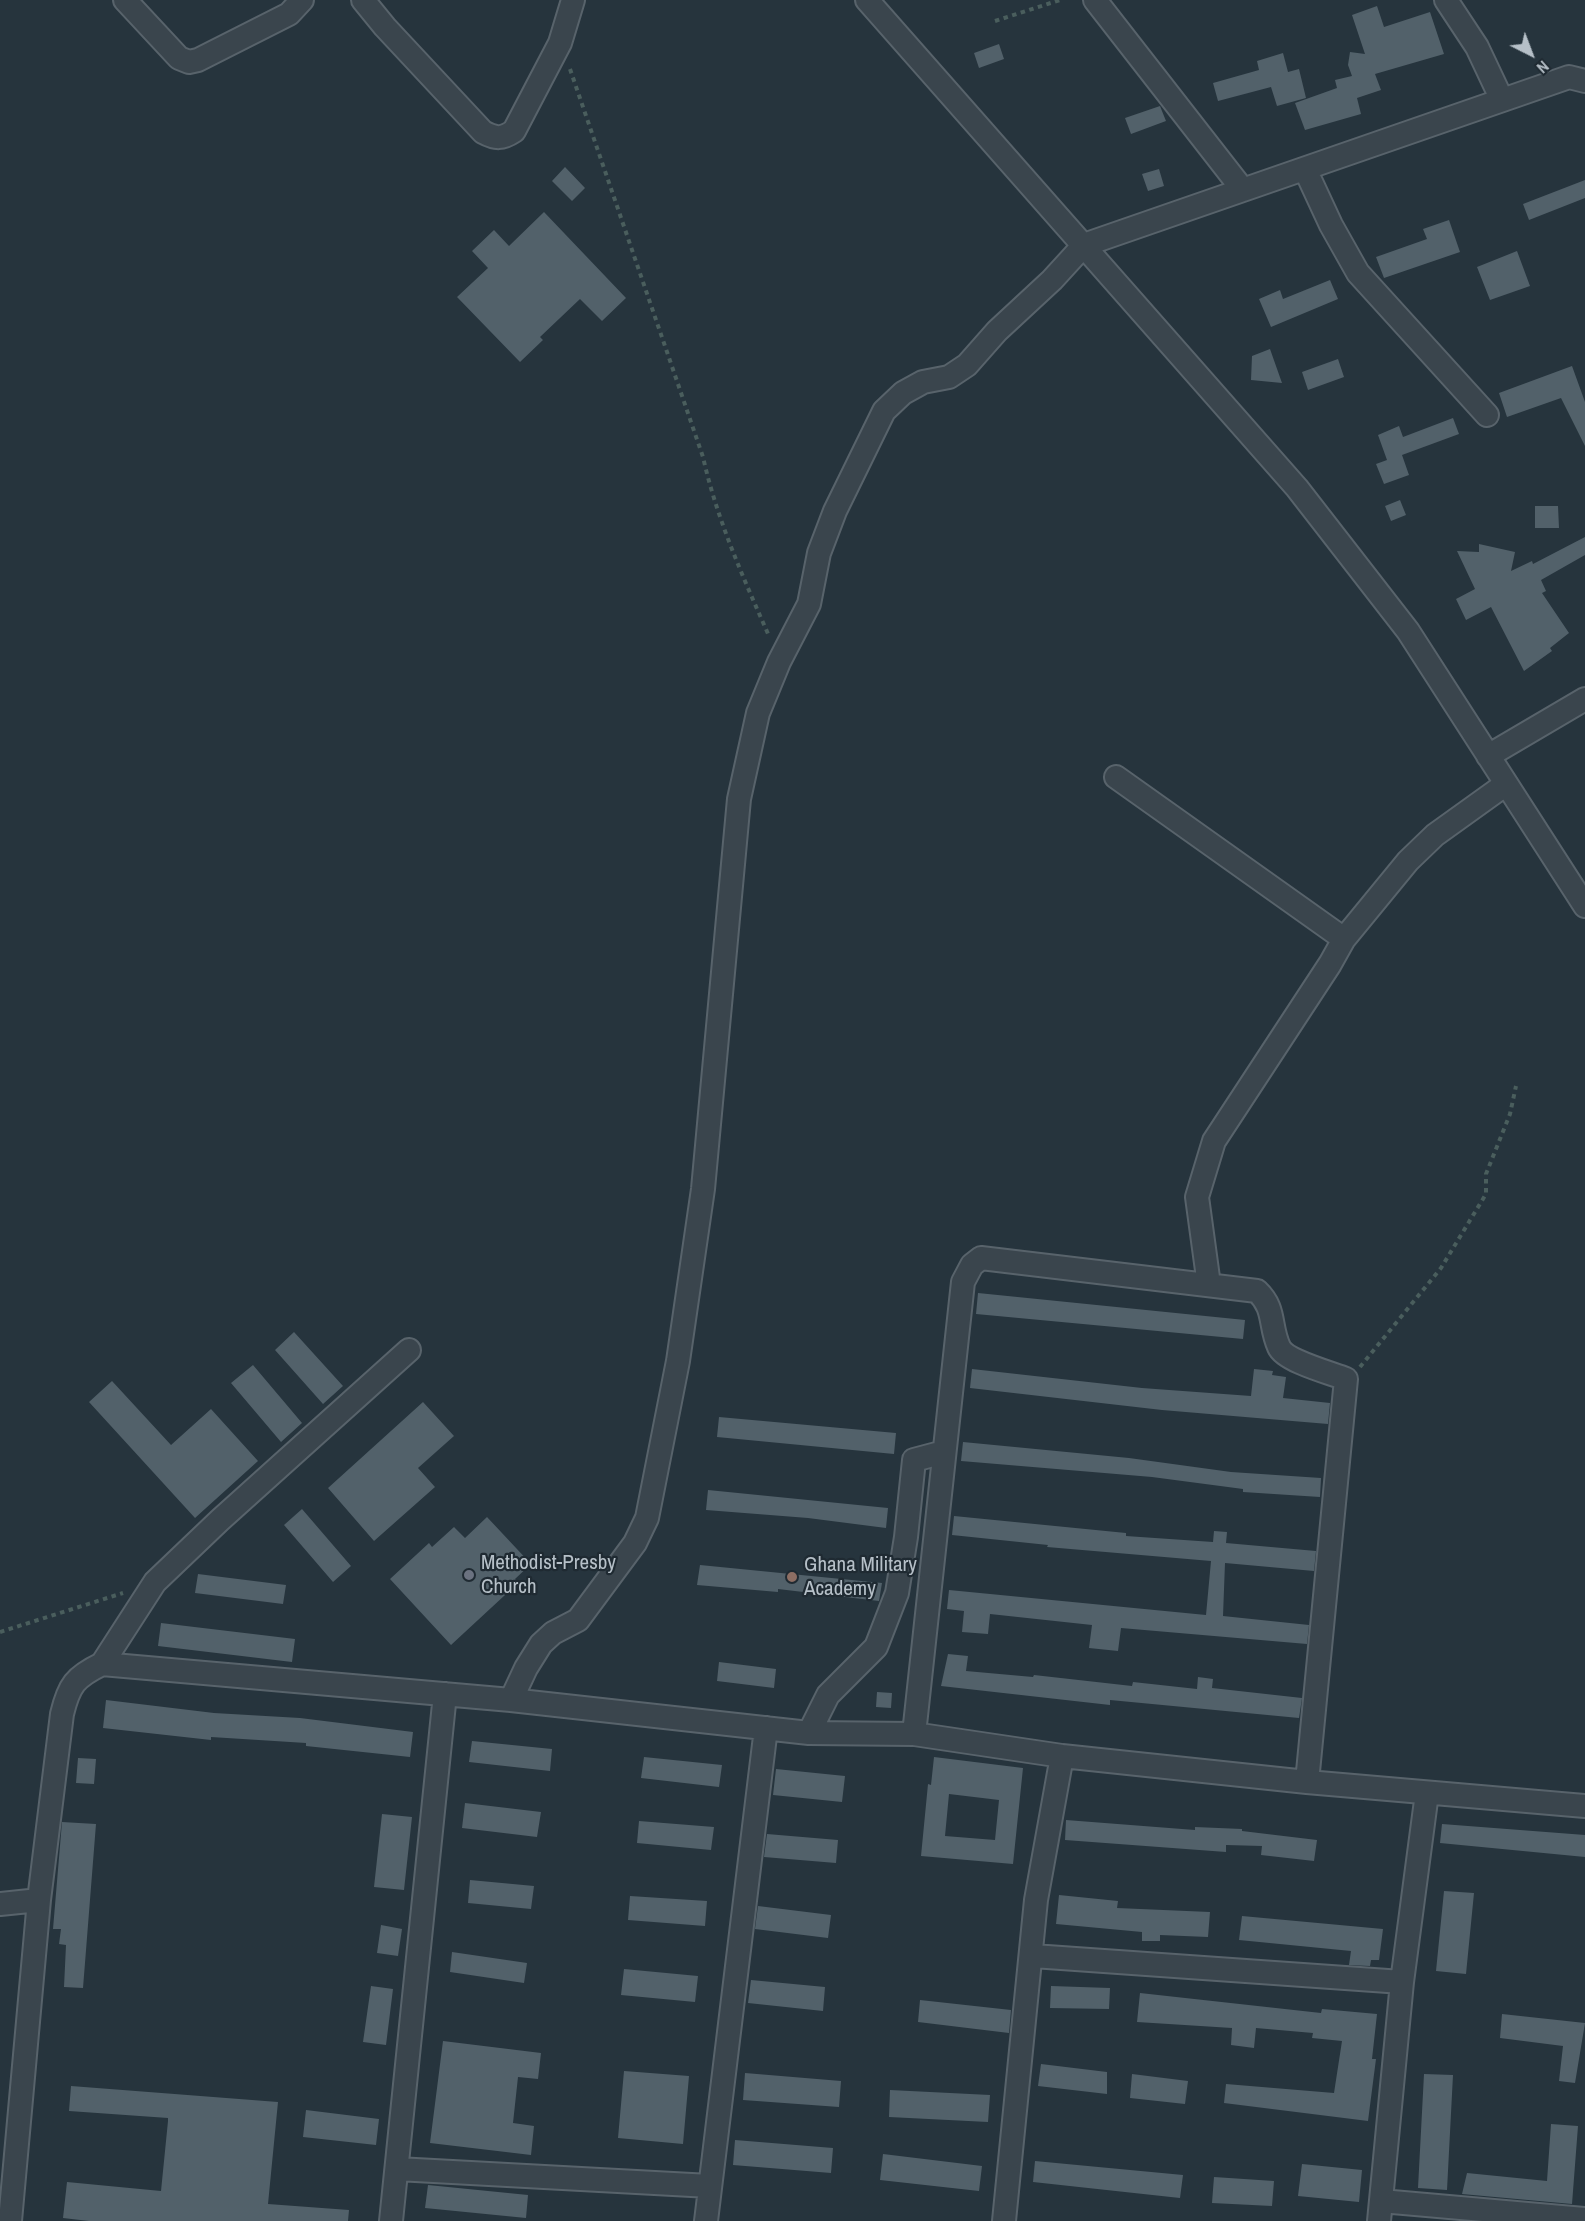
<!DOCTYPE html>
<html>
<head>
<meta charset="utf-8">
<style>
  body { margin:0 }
  #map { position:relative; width:1585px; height:2221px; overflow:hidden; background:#26343d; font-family:"Archivo Narrow",sans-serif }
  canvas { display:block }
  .north { position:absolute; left:1501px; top:24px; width:60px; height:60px; -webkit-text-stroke:4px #1f2a32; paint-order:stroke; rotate:138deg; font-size:16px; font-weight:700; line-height:24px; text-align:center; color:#b6c0c8 }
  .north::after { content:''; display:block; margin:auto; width:21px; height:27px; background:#b6c0c8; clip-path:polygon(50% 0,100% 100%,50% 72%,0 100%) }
</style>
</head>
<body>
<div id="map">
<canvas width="1585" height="2221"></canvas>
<div class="north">N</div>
</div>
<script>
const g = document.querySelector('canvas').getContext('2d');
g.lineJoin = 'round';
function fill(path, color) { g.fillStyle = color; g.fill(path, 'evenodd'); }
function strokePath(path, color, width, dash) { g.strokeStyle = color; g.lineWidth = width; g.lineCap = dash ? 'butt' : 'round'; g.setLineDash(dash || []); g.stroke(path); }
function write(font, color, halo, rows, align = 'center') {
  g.font = font + ' "Archivo Narrow",sans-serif'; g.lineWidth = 4.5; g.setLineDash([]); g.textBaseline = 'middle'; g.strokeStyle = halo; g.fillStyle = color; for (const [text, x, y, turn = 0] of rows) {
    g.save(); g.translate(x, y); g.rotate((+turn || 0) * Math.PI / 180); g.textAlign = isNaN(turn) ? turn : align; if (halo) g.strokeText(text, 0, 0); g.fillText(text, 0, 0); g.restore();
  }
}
const building = new Path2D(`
  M1377,6L1384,27L1430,12L1444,54L1375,74L1381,90L1357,98L1361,114L1305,130L1295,103L1337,88L1335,80L1352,76L1348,65L1350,52L1365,54L1352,15Z
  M999,44L1004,59L979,68L974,53Z
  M1283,53L1288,72L1299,69L1306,98L1277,106L1271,87L1218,101L1213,83L1259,70L1257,61Z
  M1160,106L1166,121L1131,134L1125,118Z
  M565,167L585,188L572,201L552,181Z
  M1159,169L1164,186L1148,191L1142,174Z
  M1585,180V198L1529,220L1523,204Z
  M544,212L626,298L602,321L580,299L540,337L543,340L520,362L457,297L488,268L472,251L494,230L509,246Z
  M1449,220L1460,252L1384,278L1376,257L1427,239L1423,229Z
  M1517,251L1530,286L1490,300L1477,267Z
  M1330,280L1338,299L1271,327L1259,299L1280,290L1283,299Z
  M1270,349L1282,383L1251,380L1252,356Z
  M1338,359L1344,377L1308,390L1302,372Z
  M1572,366L1585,402V446L1561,398L1507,417L1499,393Z
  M1453,418L1459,434L1402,455L1409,475L1384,484L1376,464L1387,460L1378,435L1399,426L1403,437Z
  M1400,500L1406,515L1391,521L1385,506Z
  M1535,506H1558L1559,528H1535Z
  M1585,537V555L1541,580L1546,591L1542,593L1569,633L1550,648L1552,651L1524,671L1491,607L1466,620L1456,599L1475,589L1457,551L1479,552V544L1515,552L1511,571L1532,561L1533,564Z
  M978,1293L1245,1320L1243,1339L976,1314Z
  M294,1332L343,1386L323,1404L275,1350Z
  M253,1365L302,1423L281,1442L231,1383Z
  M972,1369L1142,1388L1251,1396L1254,1369L1273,1371L1272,1375L1286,1377L1283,1398L1330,1403L1328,1424L1162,1410L970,1388Z
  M112,1381L171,1445L211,1409L258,1461L195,1518L89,1402Z
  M423,1402L454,1436L418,1468L435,1487L374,1541L328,1488Z
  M719,1417L896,1433L894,1454L717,1437Z
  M963,1442L1129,1458L1231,1472L1321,1478L1320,1497L1243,1492V1489L1152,1477L961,1461Z
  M708,1490L888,1508L886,1528L808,1518L706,1510Z
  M302,1509L351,1566L333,1582L284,1525Z
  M954,1516L1126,1533V1536L1213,1542L1214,1531L1227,1532L1226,1543L1316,1551L1314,1571L1225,1563L1223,1616L1309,1625L1307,1644L1121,1628L1118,1651L1089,1648L1092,1625L990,1614L988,1634L962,1632L964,1611L947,1609L949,1590L1206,1615L1211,1561L1047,1547L1048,1545L952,1535Z
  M487,1517L531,1564L515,1579L518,1583L451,1645L390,1579L429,1543L432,1547L454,1527L465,1538Z
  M700,1565L882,1583L879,1601L778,1589V1592L697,1585Z
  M198,1574L286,1585L283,1604L195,1593Z
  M161,1623L295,1639L292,1662L158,1646Z
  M948,1654L968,1656L966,1671L1033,1677L1034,1675L1132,1686L1133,1682L1197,1689L1198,1677L1213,1679L1212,1688L1302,1698L1299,1718L1110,1700V1705L941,1686Z
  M719,1662L776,1669L774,1688L717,1681Z
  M877,1692L892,1693L891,1708L876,1707Z
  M106,1700L214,1713L300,1718L413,1732L410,1757L306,1746V1743L211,1737V1740L103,1728Z
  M472,1741L552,1749L550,1771L469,1762Z
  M644,1757L722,1765L719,1787L641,1778Z
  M934,1757L1023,1768L1013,1864L921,1856L928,1784L931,1785ZM949,1794L999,1800L995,1840L945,1836Z
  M78,1758L96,1759L94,1784L76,1783Z
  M776,1769L845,1776L842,1802L773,1795Z
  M465,1803L541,1812L537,1837L462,1828Z
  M382,1814L412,1817L404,1890L374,1887Z
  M1066,1820L1195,1830V1827L1242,1829V1831L1317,1840L1314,1861L1261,1855L1262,1846L1226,1845V1852L1065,1840Z
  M639,1821L714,1827L711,1850L637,1843Z
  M62,1822L96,1824L83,1988L64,1987L66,1945L59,1944L61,1929H53Z
  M1442,1824L1585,1835V1857L1440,1843Z
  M767,1834L838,1840L836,1863L764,1857Z
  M470,1880L534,1886L531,1909L468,1903Z
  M1444,1891L1474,1893L1466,1974L1436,1971Z
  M1059,1895L1118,1901L1117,1908L1210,1912L1208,1937L1160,1935V1941H1142V1932L1056,1924Z
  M630,1896L707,1901L705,1926L628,1920Z
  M758,1906L831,1915L828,1938L755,1929Z
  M1242,1916L1383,1929L1379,1960H1371L1370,1966L1349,1965L1351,1951L1239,1940Z
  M381,1925L402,1929L398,1956L377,1953Z
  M452,1952L527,1963L524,1983L450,1972Z
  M624,1969L698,1976L695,2002L621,1995Z
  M751,1980L825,1987L823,2011L748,2003Z
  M371,1986L393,1989L386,2045L363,2042Z
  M1051,1986L1110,1988L1109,2009L1050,2008Z
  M1140,1993L1321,2013L1322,2009L1377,2014L1372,2059H1376L1368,2121L1224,2103L1226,2084L1334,2093L1342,2041L1312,2038L1313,2033L1256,2028L1254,2048L1231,2045L1232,2028L1137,2022Z
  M920,2000L1011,2010L1009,2033L918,2022Z
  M1502,2014L1585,2023L1575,2083L1559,2081L1563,2046L1500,2038Z
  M443,2041L541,2053L538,2079L518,2077L513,2123L534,2126L531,2155L430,2143Z
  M1041,2064L1107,2072V2094L1038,2086Z
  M624,2071L689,2076L683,2144L618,2138Z
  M745,2073L841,2081L839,2107L743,2100Z
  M1132,2074L1188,2081L1185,2104L1130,2098Z
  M1424,2074L1453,2075L1447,2190L1418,2188Z
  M71,2086L278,2102L268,2204L349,2210L348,2221H89L63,2218L67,2182L161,2191L168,2121V2118L69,2111Z
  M890,2090L990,2095L988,2122L889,2117Z
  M306,2110L379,2119L376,2145L303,2137Z
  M1551,2124L1578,2126L1572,2204L1462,2194L1467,2173L1547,2181Z
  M735,2140L833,2148L831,2173L733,2165Z
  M883,2154L982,2166L979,2191L880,2180Z
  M1035,2161L1183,2175L1180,2198L1033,2182Z
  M1302,2164L1362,2170L1359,2202L1298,2196Z
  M1214,2177L1274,2181L1272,2206L1212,2203Z
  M428,2185L528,2195L526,2218L425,2208Z`);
const path = new Path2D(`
  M995,21L1060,0
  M570,69L703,457C717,520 743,577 769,636
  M1360,1367L1441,1268L1486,1194V1174L1510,1114L1516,1086
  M0,1632L123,1593`);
const minor = new Path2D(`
  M125,0L179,58L189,62L198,60L289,14L302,0
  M363,0L385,27L483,132C496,139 502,139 514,131L560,43L573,0
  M867,0L1297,488L1408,631L1585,906
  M1095,0L1243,190
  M1446,0L1477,47L1502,100
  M1305,169L1331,225L1358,273L1487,415
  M1488,756L1585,699
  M1116,777L1344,939L1330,964L1214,1141L1197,1197L1209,1285
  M1344,939L1408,861L1435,835L1506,784
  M102,1664L155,1582L220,1520L409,1350
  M511,1700L526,1668L541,1644L553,1633L578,1620L635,1543L647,1518L678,1361L703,1189L739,799L758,713L779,662L809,604L819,553L835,511L884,411L903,393L923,382L949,377L967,365L997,331L1052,280L1084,245L1569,77L1585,81
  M809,1733L828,1695L876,1647L897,1593L906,1537L914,1460L944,1452
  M914,1734L963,1282L972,1265L981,1258L1257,1291C1276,1309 1269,1325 1279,1347C1285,1361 1331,1373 1346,1379L1307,1782
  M0,1904L39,1900
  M1033,1956L1402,1982
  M397,2169L710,2186
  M1381,2201L1585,2219
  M10,2221L39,1900L62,1714C69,1685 75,1677 102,1664L511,1700L809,1733L914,1734L1062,1756L1307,1782L1585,1806
  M391,2221L445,1694
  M706,2221L766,1728
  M1004,2221L1036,1900L1062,1756
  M1379,2221L1402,1982L1427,1793`);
const markers = [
  [469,1575,6,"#6b7280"],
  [792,1577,6,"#8d6e63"]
];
const poiNames = [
  ["Methodist-Presby",481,1563],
  ["Church",481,1587],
  ["Ghana Military",804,1565],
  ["Academy",804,1589]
];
fill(building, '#52616a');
strokePath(minor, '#58636b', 26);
strokePath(path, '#4a5e5d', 4, [4.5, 4.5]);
strokePath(minor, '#3a454d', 22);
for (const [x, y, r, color] of markers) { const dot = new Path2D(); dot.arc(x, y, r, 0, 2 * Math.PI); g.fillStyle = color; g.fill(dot); strokePath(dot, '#1f2a32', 2); }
write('21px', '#b6c0c8', '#1f2a32', poiNames, 'left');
</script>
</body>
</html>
